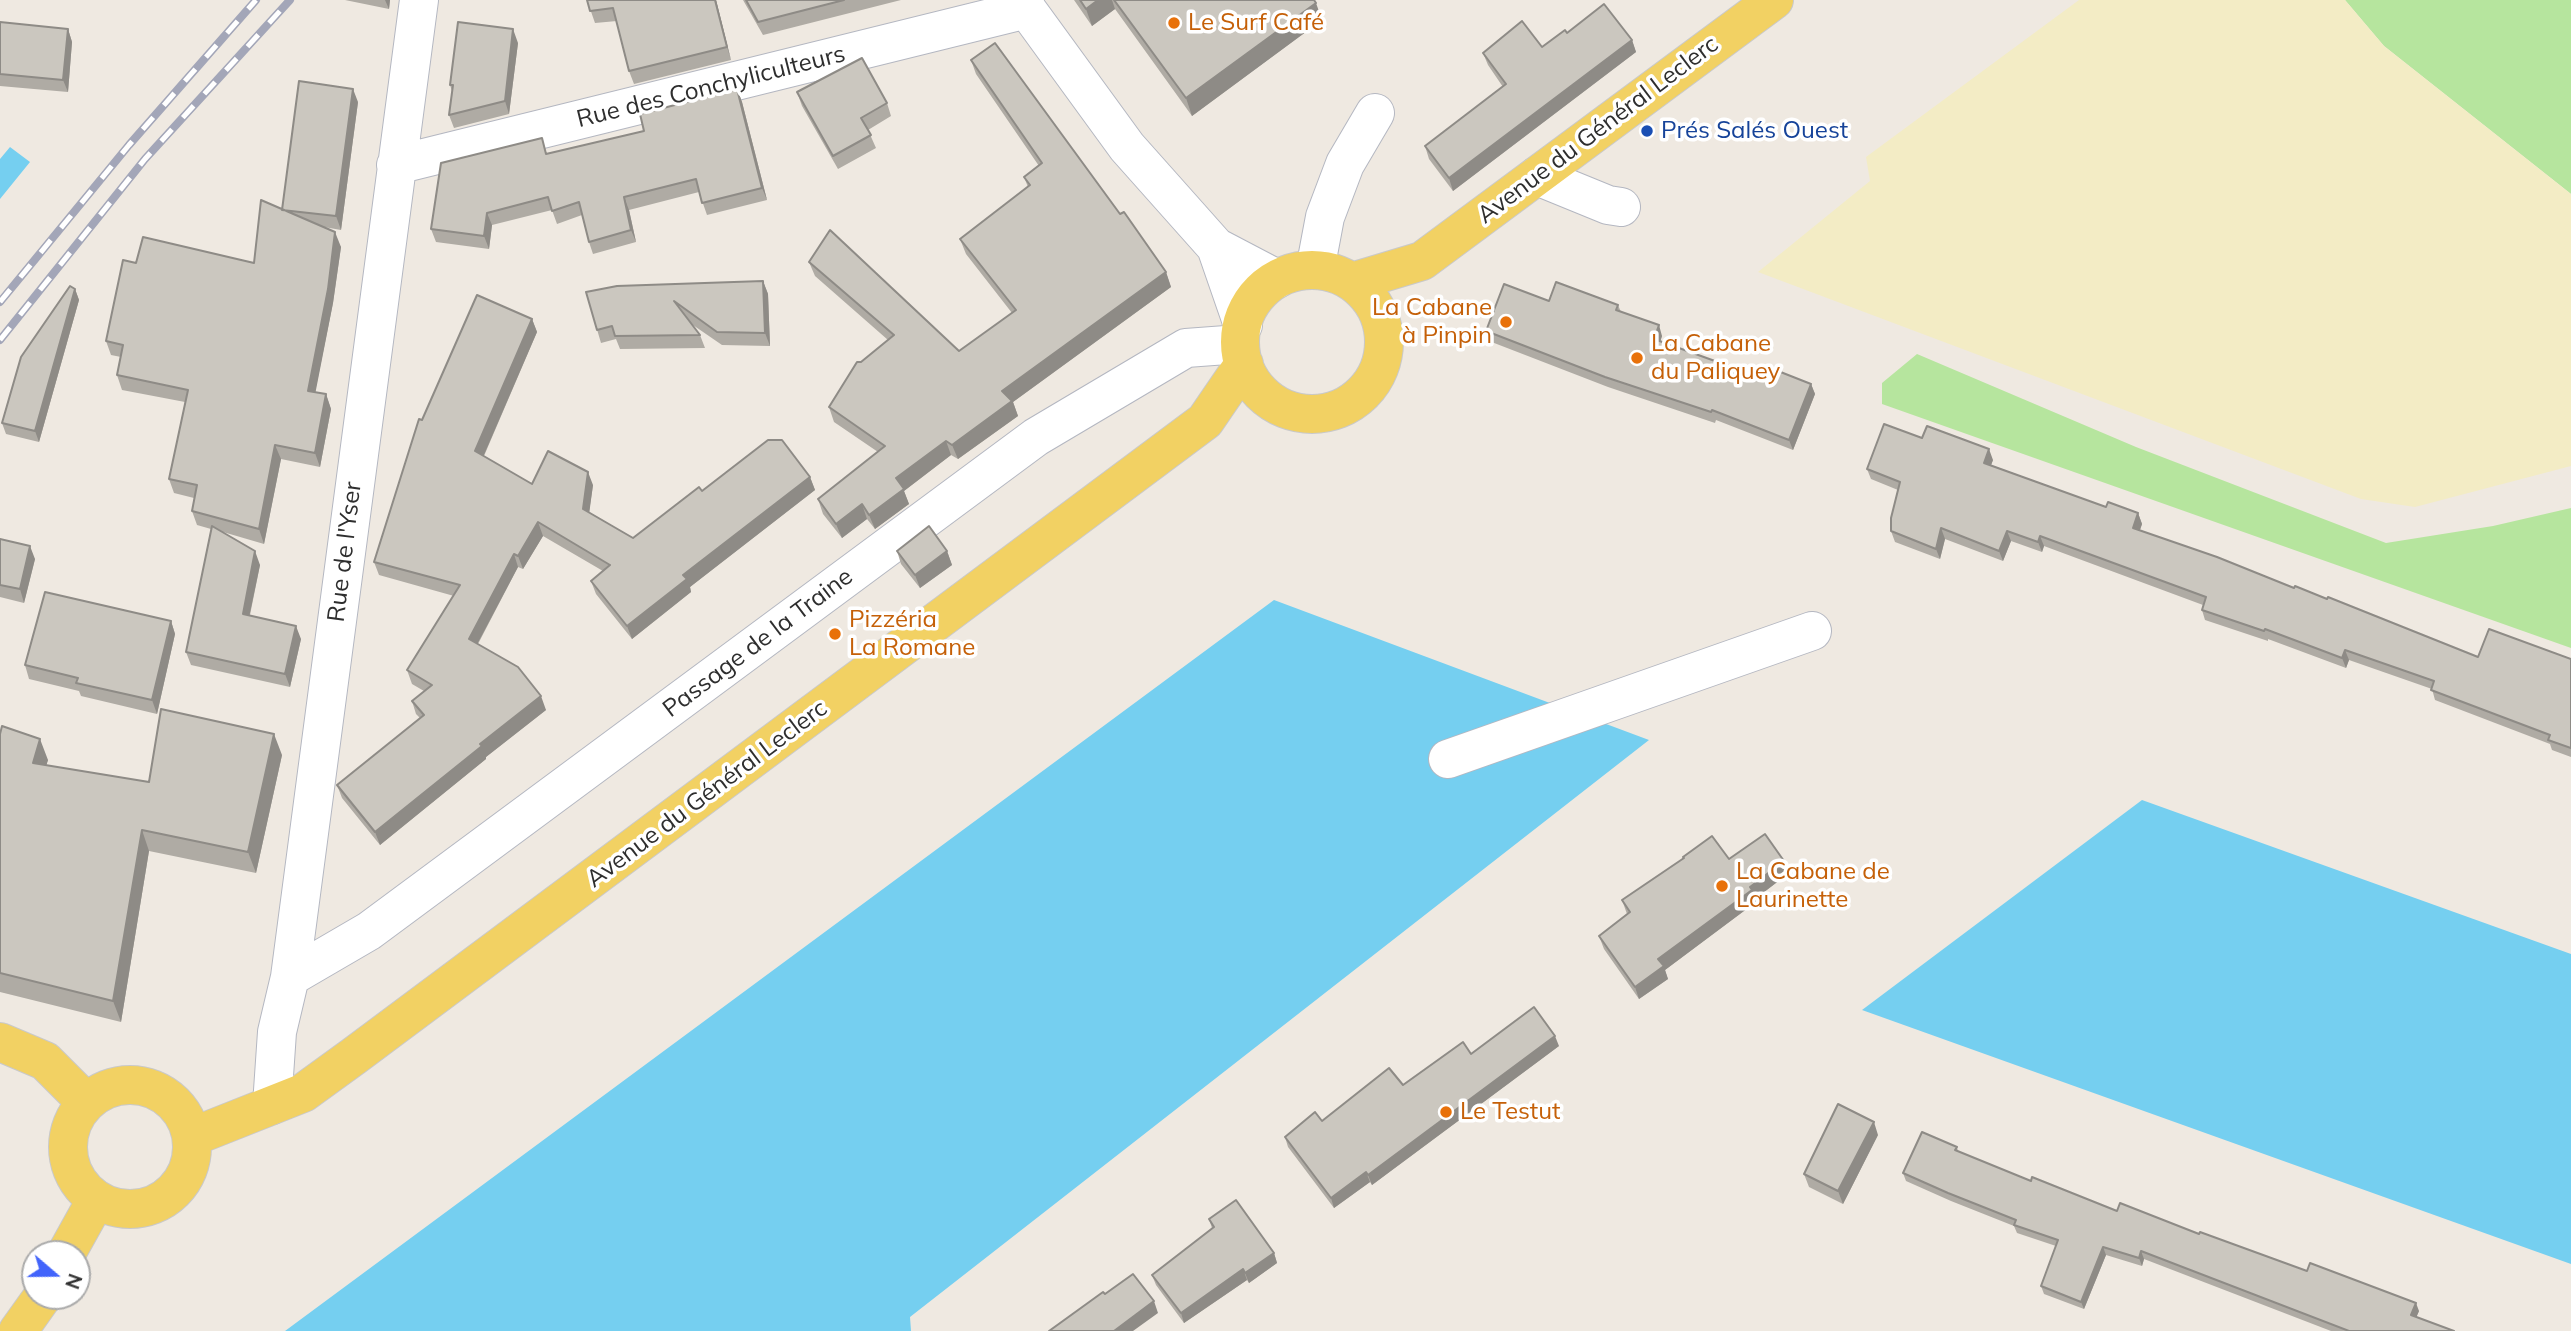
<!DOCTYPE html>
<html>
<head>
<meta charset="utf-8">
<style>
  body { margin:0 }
  #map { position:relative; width:2571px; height:1331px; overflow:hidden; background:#efe9e1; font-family:Mulish,sans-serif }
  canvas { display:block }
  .north { position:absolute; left:21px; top:1240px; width:70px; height:70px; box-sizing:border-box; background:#fff; border:2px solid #ababab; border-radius:50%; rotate:110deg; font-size:19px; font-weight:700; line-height:28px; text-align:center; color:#2e2e2e }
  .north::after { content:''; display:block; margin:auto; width:24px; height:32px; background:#4264fb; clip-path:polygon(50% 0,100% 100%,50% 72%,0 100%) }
</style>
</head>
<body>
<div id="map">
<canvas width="2571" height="1331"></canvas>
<div class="north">N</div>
</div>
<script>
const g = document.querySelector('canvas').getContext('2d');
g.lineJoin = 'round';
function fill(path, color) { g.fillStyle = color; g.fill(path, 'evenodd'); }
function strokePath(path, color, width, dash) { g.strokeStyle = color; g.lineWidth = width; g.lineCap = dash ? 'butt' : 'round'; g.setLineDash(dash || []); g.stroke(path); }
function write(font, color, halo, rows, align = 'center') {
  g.font = font + ' Mulish,sans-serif'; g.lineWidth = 7; g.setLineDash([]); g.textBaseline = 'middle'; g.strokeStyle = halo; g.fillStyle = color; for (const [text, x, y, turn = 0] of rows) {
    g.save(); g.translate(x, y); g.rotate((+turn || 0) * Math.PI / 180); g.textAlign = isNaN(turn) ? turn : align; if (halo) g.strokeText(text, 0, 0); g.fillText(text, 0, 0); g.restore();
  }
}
const green = new Path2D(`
  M2345,0H2571V194L2384,46Z
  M1917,354L2136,447L2386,543L2493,526L2571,508V648L1882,404V383Z`);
const sand = new Path2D(`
  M2079,0H2345L2384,46L2571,194V466L2415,507L2361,499L1758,272L1870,181L1866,157Z`);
const water = new Path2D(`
  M10,147L30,162L0,199V159Z
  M1274,600L1649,740L910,1317L911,1331H285Z
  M2142,800L2571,954V1264L1862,1010Z`);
const minor = new Path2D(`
  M1020,0L1127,147L1216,247L1277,279
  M396,165L1027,9
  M1537,176L1608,205L1621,207
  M1216,247L1243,325
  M1315,270L1325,217L1345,164L1375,113
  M1448,759L1812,631
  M290,977L369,931L1036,437L1186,348L1240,344
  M272,1105L277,1032L290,977L419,0`);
const major = new Path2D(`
  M1240 342a72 72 0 1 1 144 0a72 72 0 1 1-144 0Z
  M1352,282L1422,261L1774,0
  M0,1042L45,1061L86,1102
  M68 1147a62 62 0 1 1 124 0a62 62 0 1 1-124 0Z
  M192,1137L303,1093L354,1056L1205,421L1244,364
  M66,1254L96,1200
  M18,1331L43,1296`);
const rail = new Path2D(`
  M0,302L129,145L256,0
  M0,340L145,159L290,0`);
const wall = new Path2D(`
  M345,0H390L389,9Z
  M587,0H716L731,60L634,84L629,71L617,21L595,23Z
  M743,0H901L763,35Z
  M1074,0H1314L1322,20L1192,116L1115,9L1092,26Z
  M0,22L68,29L72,42L68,92L0,86Z
  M1567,33L1632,40L1636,52L1453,191L1429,159L1425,146L1503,87L1488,65L1483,53L1542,47Z
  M518,43L509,114L454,128L449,115L452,91L450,85Z
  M971,60L1120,214L1166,272L1171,287L1013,402L1018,416L958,459L951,455L904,491L909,504L875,529L867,519L842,538L823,514L818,499L878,452L834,422L829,407L861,362L888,340L815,276L809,262L959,351L1012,313L966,254L960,239L1028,187L1024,177L1039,166L976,74Z
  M737,89L742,102L767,200L707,215L699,192L629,210L636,242L593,254L589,242L582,215L557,224L552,210L492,225L489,249L436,242L431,229L547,154L644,131Z
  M797,92L887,103L891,116L868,130L876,148L838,169L802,106Z
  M358,102L341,230L324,227L341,247L333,303L315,392L326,394L331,409L320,467L281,459L264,544L223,532L260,565L250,615L301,639L290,687L191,665L186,652L211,529L197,525L192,511L194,498L174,493L169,479L185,402L122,390L117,375L121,357L111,355L106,341L136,263H254L282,210Z
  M763,281L768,294L770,346L722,345L690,323L700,335L705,348L620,349L616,339L601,343L586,292Z
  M75,289L79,300L39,442L6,434L2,423Z
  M1549,301L1618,305L1621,312L1662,336L1660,341L1773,382L1811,384L1815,394L1793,450L1716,420L1715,423L1608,387L1489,341L1486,331Z
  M532,319L537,332L484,456L532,484L593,485L589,512L633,538L702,491L810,477L815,490L690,587L691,592L632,639L596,594L591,581L603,571L543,536L523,569L518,567L478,644L546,710L486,757V759L380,845L342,798L337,785L420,718L416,714L412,701L424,691L412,684L407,670L454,596L379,575L374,562L422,420Z
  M1922,438L1993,460L1991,465L2106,507L2138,513L2142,524L2140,530L2478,657L2571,659V757L2552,750L2550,744L2435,700L2432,689L2349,660L2346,668L2268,639V641L2205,620L2202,610L2203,605L2044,546L2042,552L2011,541L2003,561L1945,539L1940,559L1895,542L1891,531L1898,490L1871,479L1867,469Z
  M0,539L35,559L24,603L0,597Z
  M897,551H947L952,565L920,588L901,564Z
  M171,621L175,634L157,714L81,696L79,691L29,679L25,665Z
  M0,734L48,760L46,765L149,782L282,755L256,873L149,851L121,1022L0,992Z
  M1729,859L1784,861L1789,873L1755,899L1756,902L1665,970L1668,979L1639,999L1604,949L1599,936L1627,914L1622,900Z
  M1559,1046L1372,1185L1370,1182L1334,1208L1288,1147L1285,1137L1403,1085L1471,1054Z
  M1878,1135L1843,1204L1809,1187L1804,1174Z
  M1957,1147L1958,1152L2031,1181L2117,1211L2199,1234L2419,1311L2416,1317L2454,1331H2331L2144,1259L2142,1266L2106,1255L2084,1309L2044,1294L2041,1286L2056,1246L2017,1233L2014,1226L1951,1201L1906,1181L1903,1173Z
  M1209,1219L1274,1253L1277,1263L1249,1283L1247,1280L1184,1323L1156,1285L1152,1275L1212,1228Z`);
const shadedWall = new Path2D(`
  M385,0H390L389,9Z
  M715,0H716L731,60L727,47Z
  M1098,0H1112L1115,9L1092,26L1086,9Z
  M1316,3L1322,20L1192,116L1186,98Z
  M68,29L72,42L68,92L63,80Z
  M513,29L518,43L509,114L505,101Z
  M1632,40L1636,52L1453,191L1449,178Z
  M353,89L358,102L341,230L336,216Z
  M737,89L742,102L767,200L762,188Z
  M624,197L629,210L636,242L631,230Z
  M487,213L492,225L489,249L484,236Z
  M335,232L341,247L333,303L313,405L308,391Z
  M1166,272L1171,287L1013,402L1018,416L958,459L952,445L1002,391Z
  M763,281L768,294L770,346L765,333Z
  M75,289L79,300L39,442L35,431Z
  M532,319L537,332L480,464L475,451Z
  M1659,325L1662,336L1658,349L1654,339Z
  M1811,384L1815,394L1793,450L1789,440Z
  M326,394L331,409L320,467L315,453Z
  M946,441L951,455L904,491L909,504L875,529L869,515L896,478Z
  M275,445L281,459L264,544L259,529Z
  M1989,449L1993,460L1988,473L1984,463Z
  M588,472L593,485L588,522L583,509Z
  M810,477L815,490L690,587L691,592L632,639L627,626L683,575Z
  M862,504L867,519L842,538L836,524Z
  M2138,513L2142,524L2137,538L2133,528Z
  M538,522L543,536L523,569L518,556Z
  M1941,528L1945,539L1940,559L1936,549Z
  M2007,531L2011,541L2003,561L1999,551Z
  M2040,536L2044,546L2042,552L2038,542Z
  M30,546L35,559L24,603L20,589Z
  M255,551L260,565L247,627L243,614Z
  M947,551L952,565L920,588L915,575Z
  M514,554L518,567L473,652L469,639Z
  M171,621L175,634L157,714L152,700Z
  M296,626L301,639L290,687L285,674Z
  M2345,650L2349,660L2346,668L2342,658Z
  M541,696L546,710L486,757V759L380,845L375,832L480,744Z
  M274,734L282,755L256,873L248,852Z
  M40,739L48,760L41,783L33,763Z
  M142,830L149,851L121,1022L113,1001Z
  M1784,861L1789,873L1755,899L1756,902L1665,970L1668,979L1639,999L1635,987L1658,959Z
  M1555,1036L1559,1046L1372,1185L1368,1175Z
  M1874,1122L1878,1135L1843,1204L1838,1191Z
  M1366,1172L1370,1182L1334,1208L1331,1198Z
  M2103,1247L2106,1255L2084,1309L2081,1302Z
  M2141,1251L2144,1259L2142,1266L2139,1258Z
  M1274,1253L1277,1263L1249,1283L1245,1273Z
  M1243,1269L1247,1280L1184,1323L1181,1313Z
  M1154,1301L1158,1313L1133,1331H1114Z
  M2416,1303L2419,1311L2414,1323L2411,1315Z`);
const building = new Path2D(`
  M587,0H715L727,47L629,71L613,8L590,11Z
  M746,0H844L758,22Z
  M1080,0H1098L1086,9Z
  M1114,0H1314L1316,3L1186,98Z
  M1604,4L1632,40L1449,178L1425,146L1506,84L1483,53L1522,21L1542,47L1565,30L1567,33Z
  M0,22L68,29L63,80L0,74Z
  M458,22L513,29L505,101L449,115L453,85H450Z
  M995,43L1120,214L1124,212L1166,272L1002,391L1012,401L952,445L946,441L896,478L904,489L869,515L862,504L836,524L818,499L885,446L829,407L857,362H861L894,335L809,262L830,230L959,351L1016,310L960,239L1030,185L1024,177L1042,163L971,60Z
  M862,58L887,103L861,118L871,135L833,156L797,92Z
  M299,81L353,89L336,216L282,210Z
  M737,89L762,188L702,203L696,179L624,197L631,230L589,242L579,202L552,211L548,197L487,213L484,236L431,229L441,163L542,138L546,154L644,131L640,114Z
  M261,200L335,232L328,289L308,391L326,394L315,453L275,445L259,529L192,511L197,485L169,479L188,390L117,375L123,345L106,341L123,260L136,263L143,237L254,263Z
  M763,281L765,333L717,332L674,301L700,335L615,336L612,326L597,330L586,292L617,286Z
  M1556,282L1618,305L1616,310L1659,325L1654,339L1773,382L1778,371L1811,384L1789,440L1712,410L1711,412L1605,377L1486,331L1504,284L1549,301Z
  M70,286L75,289L35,431L2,423L21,357Z
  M477,295L532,319L475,451L532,484L548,451L588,472L583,509L633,538L699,487L702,491L768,440H782L810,477L683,575L687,579L627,626L591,581L610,565L538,522L518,556L514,554L469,639L518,667L541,696L480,744L482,746L375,832L337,785L424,715L412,701L432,685L407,670L460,585L374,562L419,419L422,420Z
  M1884,424L1922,438L1927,426L1989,449L1984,463L2106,507L2108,502L2138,513L2133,528L2217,557L2294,588L2295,586L2327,599L2328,597L2478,657L2489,629L2571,659V748L2548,740L2550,735L2431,690L2434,681L2345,650L2342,658L2265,629L2264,631L2202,610L2206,597L2040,536L2038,542L2007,531L1999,551L1941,528L1936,549L1891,531V518L1900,482L1867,469Z
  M212,526L255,551L243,614L296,626L285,674L186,652Z
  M929,526L947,551L915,575L897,551Z
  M0,539L30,546L20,589L0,585Z
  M45,592L171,621L152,700L76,683L78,678L25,665Z
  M161,709L274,734L248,852L142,830L113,1001L0,973V734L2,726L40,739L33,763L149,782Z
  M1765,834L1784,861L1750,887L1752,890L1658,959L1664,966L1635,987L1599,936L1630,912L1622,900L1684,858L1683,857L1712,836L1729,859Z
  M1534,1007L1555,1036L1368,1175L1366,1172L1331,1198L1285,1137L1315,1112L1322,1121L1389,1068L1403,1085L1463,1042L1471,1054Z
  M1838,1104L1874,1122L1838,1191L1804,1174Z
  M1922,1132L1957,1147L1955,1150L2031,1181L2032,1177L2117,1211L2120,1203L2199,1234L2200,1232L2307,1271L2310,1263L2416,1303L2411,1315L2454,1331H2349L2141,1251L2139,1258L2103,1247L2081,1302L2041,1286L2058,1240L2014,1225L2016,1220L1948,1193L1903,1173Z
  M1236,1200L1274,1253L1245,1273L1243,1269L1181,1313L1152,1275L1214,1227L1209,1219Z
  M1133,1274L1154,1301L1114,1331H1049L1103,1292L1105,1294Z`);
const markers = [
  [1174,23,7,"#e8710a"],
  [1647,131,7,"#1a4fb4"],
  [1506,322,7,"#e8710a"],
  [1637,358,7,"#e8710a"],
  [835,634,7,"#e8710a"],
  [1722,886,7,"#e8710a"],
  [1446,1112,7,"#e8710a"]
];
const foodNames = [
  ["Le Surf Café",1188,23],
  ["La Cabane",1492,308,"right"],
  ["à Pinpin",1492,336,"right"],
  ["La Cabane",1651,344],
  ["du Paliquey",1651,372],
  ["Pizzéria",849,620],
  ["La Romane",849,648],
  ["La Cabane de",1736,872],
  ["Laurinette",1736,900],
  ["Le Testut",1460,1112]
];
const streetNames = [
  ["Rue des Conchyliculteurs",711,87,-14],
  ["Avenue du Général Leclerc",1598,130,-37],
  ["Rue de l'Yser",345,552,-83],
  ["Passage de la Traine",758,643,-37],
  ["Avenue du Général Leclerc",707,794,-37]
];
const transitNames = [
  ["Prés Salés Ouest",1661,131]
];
fill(green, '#b6e59e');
fill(sand, '#f3ecc5');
fill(water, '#75cff0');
strokePath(minor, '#b4b7c1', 40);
strokePath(major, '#c9c9c9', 40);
strokePath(minor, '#fff', 38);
strokePath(major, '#f2d163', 38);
strokePath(rail, '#a3a6b8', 8);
strokePath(rail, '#fff', 5, [16]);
fill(wall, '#afaba4');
fill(shadedWall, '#8e8b86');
fill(building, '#cbc7bf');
strokePath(building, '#8e8b86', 2);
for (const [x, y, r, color] of markers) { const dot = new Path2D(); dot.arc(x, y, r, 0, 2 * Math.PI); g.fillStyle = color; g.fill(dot); strokePath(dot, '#fff', 2.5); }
write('24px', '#c56008', '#fff', foodNames, 'left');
write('24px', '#2e2e2e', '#fff', streetNames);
write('24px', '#164399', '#fff', transitNames, 'left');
</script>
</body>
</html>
